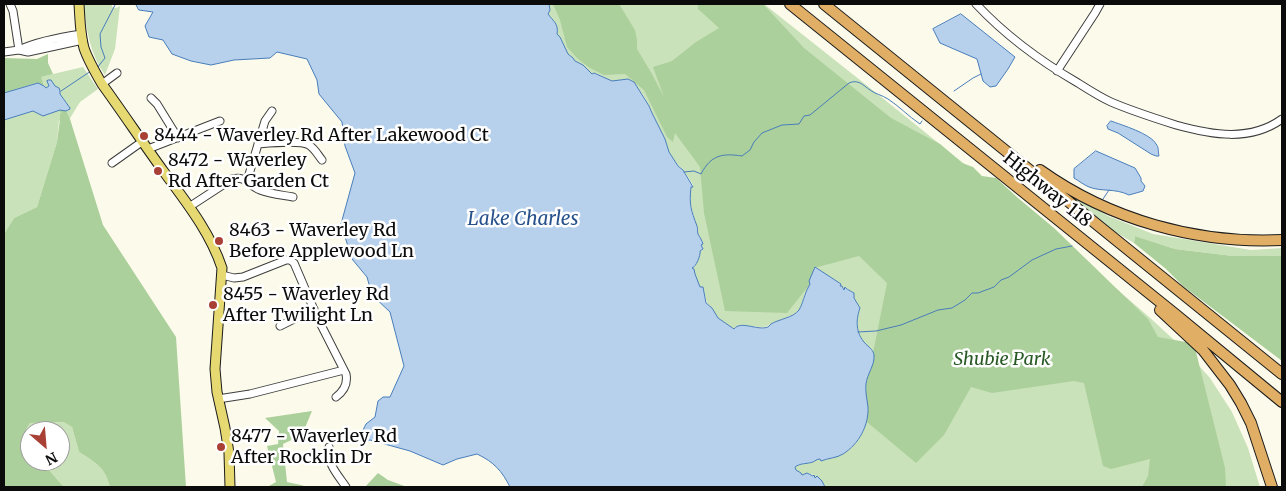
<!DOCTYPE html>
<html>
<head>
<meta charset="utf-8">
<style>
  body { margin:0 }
  #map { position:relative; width:1286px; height:491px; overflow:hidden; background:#fcfbeb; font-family:Merriweather,serif }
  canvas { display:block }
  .frame { position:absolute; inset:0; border:5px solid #0b0b0b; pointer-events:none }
  .north { position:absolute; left:20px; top:421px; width:50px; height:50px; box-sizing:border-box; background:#fff; border:1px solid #9d9d9d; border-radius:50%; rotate:153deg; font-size:14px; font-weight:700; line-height:20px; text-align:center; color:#0b0b0b }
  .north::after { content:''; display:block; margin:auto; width:18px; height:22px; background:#a84036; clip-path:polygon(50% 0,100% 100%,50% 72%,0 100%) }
</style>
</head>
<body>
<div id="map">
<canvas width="1286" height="491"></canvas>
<div class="frame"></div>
<div class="north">N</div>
</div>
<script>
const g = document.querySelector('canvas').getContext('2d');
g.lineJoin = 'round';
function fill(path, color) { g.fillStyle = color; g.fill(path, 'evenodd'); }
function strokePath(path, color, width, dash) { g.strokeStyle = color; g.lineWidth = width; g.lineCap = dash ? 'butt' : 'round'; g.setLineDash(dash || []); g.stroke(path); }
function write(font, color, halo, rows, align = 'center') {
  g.font = font + ' Merriweather,serif'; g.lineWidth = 5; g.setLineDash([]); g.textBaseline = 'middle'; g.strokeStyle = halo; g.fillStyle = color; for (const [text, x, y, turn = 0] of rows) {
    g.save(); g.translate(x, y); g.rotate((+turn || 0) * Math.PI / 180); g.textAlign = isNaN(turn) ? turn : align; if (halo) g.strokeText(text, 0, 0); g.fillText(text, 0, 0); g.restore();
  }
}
const green = new Path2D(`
  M84,4H112V7L116,8L120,6L115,49L105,75C90,54 86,29 84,4Z
  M549,4H764L860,80L1068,247L1148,316L1184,349L1210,378L1232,412L1248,448L1260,487H825C823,481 820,478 814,477V475L807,473L801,475V473L795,469L796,466C801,464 808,463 813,461C815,460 817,459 820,459L821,461C828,458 834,458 840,455C856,449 867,429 867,413C867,404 865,390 866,382C868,372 875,362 873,352C872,348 871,349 868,346C856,335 855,324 860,308L854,298V293L850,291L847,288L845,290H844L843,287H840L841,284L825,274L816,267L814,268C813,273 812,278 811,283C810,287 807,290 805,293C803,299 802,306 798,311C792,317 781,320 773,323C769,324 768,327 763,327C753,328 740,322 734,329L718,318L712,308L707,303L703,287H700L692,269V267H695L700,254V251L703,250L701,245L703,244C702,240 700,238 698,234C697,231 698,228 697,226C692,211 689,204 691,187H693V185L683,169L678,165L669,152L665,139L652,113L651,109L643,95L632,80L623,79L619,81H612L595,73L592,74L583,65L575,61L573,58L568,54L560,37L557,34C559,24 553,21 548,14L550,10Z
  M83,67L98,89L80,102L64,128L59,120L57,142L37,207L14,218L4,234V120L33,111L68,110L70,108L52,82L46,89L40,77Z
  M1064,190L1108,216L1153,234L1251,250L1282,248V259L1280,256H1233L1175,249L1135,236L1134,243L1105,226Z
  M65,422L72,427L79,452C96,463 105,467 110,487H64L41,461H60V431H30V446L25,431L30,423Z`);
const forest = new Path2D(`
  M553,4H619L635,30L637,40V49L652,74L664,97L653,67L672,61L696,42L719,28L698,9V4H763L804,48L891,118L940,144L962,163L973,167L982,176L996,178L1018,198L1054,228L1148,319L1158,337L1186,342L1195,348L1225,468L1226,487H1142L1148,476L1150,459L1111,469L1103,466L1084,383L1074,381L992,393L971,387L944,435L916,463L867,422C865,412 865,391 867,381C869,370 873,365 873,353L887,283L859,256L814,268L810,284L787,313L725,311L704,213L700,167L675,133L673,142L667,137L644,90L625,74L604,75L590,68L578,59L567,47L560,20Z
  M48,54V63L53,74L41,77L44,86L37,83L4,93V58L37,59Z
  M62,110L66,111L70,119L103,225L176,337L186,487H110C105,467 96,463 79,452L72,427L64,422L30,423L25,431L30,446V461H41L64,487H4V234L14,218L37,207L57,142L60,119V114L62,113L59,111Z
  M1135,236L1175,249L1233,256H1281L1282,259V361L1183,286L1166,269L1134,243Z
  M312,411L302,435L283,444L287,482L301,485L307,487H267L276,482L267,446L278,444L279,431L265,418Z
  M378,473L388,480L407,487H365Z`);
const water = new Path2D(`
  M136,4H549L550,10L548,14C553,21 559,24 557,34L560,37L568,54L573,58L575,61L583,65L592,74L594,73L612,81L628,79L634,82L649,106L652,113L665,139L669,152L678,166L683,170L693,187H691C689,205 691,210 697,226C698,228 697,231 698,234C700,238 702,240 703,244L701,245L703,249L700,251C701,255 696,267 692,268L694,269L695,274L700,287H703L706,303L712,308L718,318L734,329C741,320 757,331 768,327C769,326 770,325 771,324C779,319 793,318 799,310C802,305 803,300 805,295C806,291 808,288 810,284L809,281L815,267L841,284L840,286H842L844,290L845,287C845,288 852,292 854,293V298L860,308C855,322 856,336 868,346C871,349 873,350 874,355C875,365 867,374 866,384C865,391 867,399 868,407C869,425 859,444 843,454C837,458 828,458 821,461L820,459C817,459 815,461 813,462C807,464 800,463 795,467L796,470L801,473L802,475L807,473L813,476L814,475L815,478L817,476L822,481L825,487H510C502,471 494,462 477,454L457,459L443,465L410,451L370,440L365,441L361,434L366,424L375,417L378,401L383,397H390L404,366L390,312L372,295L367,277L352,259L341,224L355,173L345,146L342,122L319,94L317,80L307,59L277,52L270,58L234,60L211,65L191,61L172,54L163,40L149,37L145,26L153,12L139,10Z
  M961,14L1015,57L1008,69L996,86L990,87L983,81L977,59L940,43L933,29Z
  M49,80H51L55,86L59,88L60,91V94L70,108V109L66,111L60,110L43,116L33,111L4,120V93L38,83L44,86L46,88L49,86L47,81Z
  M1111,121C1122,125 1151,134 1156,144C1159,147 1158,152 1159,156H1156L1151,154L1118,133L1108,129L1107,126Z
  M1096,151L1135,168L1141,178V181L1145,186L1143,191L1129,195C1115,188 1102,192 1089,187C1084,185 1079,181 1074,178V169Z`);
const stream = new Path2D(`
  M97,68L105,58L101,47L100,34L115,5
  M61,91L91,71
  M954,91L973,78L981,74
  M684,172L694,171L701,174C711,155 722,153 742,156L750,150L754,142L762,133L782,125L799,124L804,116L810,115L849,83C858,79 863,85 870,90C875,94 882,95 888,99C899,106 908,116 920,124L922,121
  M1103,199L1109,190
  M858,332L876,331L901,325L938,310L952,308L965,300L972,293H978L994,287L1001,280L1009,277L1032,260L1056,249L1072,246`);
const minor = new Path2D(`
  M10,4L13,11L19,50
  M976,4C1006,36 1040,61 1078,83C1089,90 1100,97 1111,102C1132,111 1154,118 1176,125C1212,135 1250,142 1282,119
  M19,50C38,41 61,37 82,34
  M4,52L19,50L28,52L83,40
  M1057,71L1095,13L1100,4
  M102,84L117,73
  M151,98L157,104L178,138
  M258,144C270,143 300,140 309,145C315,149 318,155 322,160
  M148,149L220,121
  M112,163L143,141
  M247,181L265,121L272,111
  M189,207L232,179C246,175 248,186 260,190C270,194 282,195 293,197
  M222,275L234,278L243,277L286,260H290L294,263L318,319L346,374C348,384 344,391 336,397
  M280,326L314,309
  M218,399L250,394L344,370
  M329,447C326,463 338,475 346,487`);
const major = new Path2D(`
  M79,4C80,18 80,34 84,48C88,60 95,72 102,84C123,113 143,143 164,172C186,202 210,232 222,268L215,369L217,392L225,428L229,453L230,487`);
const highway = new Path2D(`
  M790,4L1175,314L1282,402
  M824,4L1282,374
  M1040,170C1110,220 1197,244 1282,240
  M1160,310L1203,350L1230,385L1241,403L1251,423L1272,487`);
const markers = [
  [144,136,5,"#a84036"],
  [158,171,5,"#a84036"],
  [219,241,5,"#a84036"],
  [213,305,5,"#a84036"],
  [221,447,5,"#a84036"]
];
const poiNames = [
  ["8444 - Waverley Rd After Lakewood Ct",154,136],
  ["8472 - Waverley",168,161],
  ["Rd After Garden Ct",168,182],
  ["8463 - Waverley Rd",229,231],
  ["Before Applewood Ln",229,252],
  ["8455 - Waverley Rd",223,295],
  ["After Twilight Ln",223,316],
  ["8477 - Waverley Rd",231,437],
  ["After Rocklin Dr",231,458]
];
const streetNames = [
  ["Highway 118",1047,190,39]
];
const parkNames = [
  ["Shubie Park",1002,360]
];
const waterNames = [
  ["Lake Charles",523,220]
];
fill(green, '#c9e2ba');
fill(forest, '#acd09b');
fill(water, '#b7d1ed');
strokePath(water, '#487dba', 1);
strokePath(stream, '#487dba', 1);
strokePath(minor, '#3e3e3e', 9);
strokePath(major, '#1c1c1c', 11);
strokePath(highway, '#1c1c1c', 12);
strokePath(minor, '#fff', 7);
strokePath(major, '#e6d972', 9);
strokePath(highway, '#e1ae65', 10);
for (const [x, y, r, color] of markers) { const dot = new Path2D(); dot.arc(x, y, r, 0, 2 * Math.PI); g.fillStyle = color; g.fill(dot); strokePath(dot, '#fff', 2); }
write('18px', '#0b0b0b', '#fff', poiNames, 'left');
write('18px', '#0b0b0b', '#fff', streetNames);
write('italic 18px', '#285925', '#fff', parkNames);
write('italic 19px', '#26518b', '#fff', waterNames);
</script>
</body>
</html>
